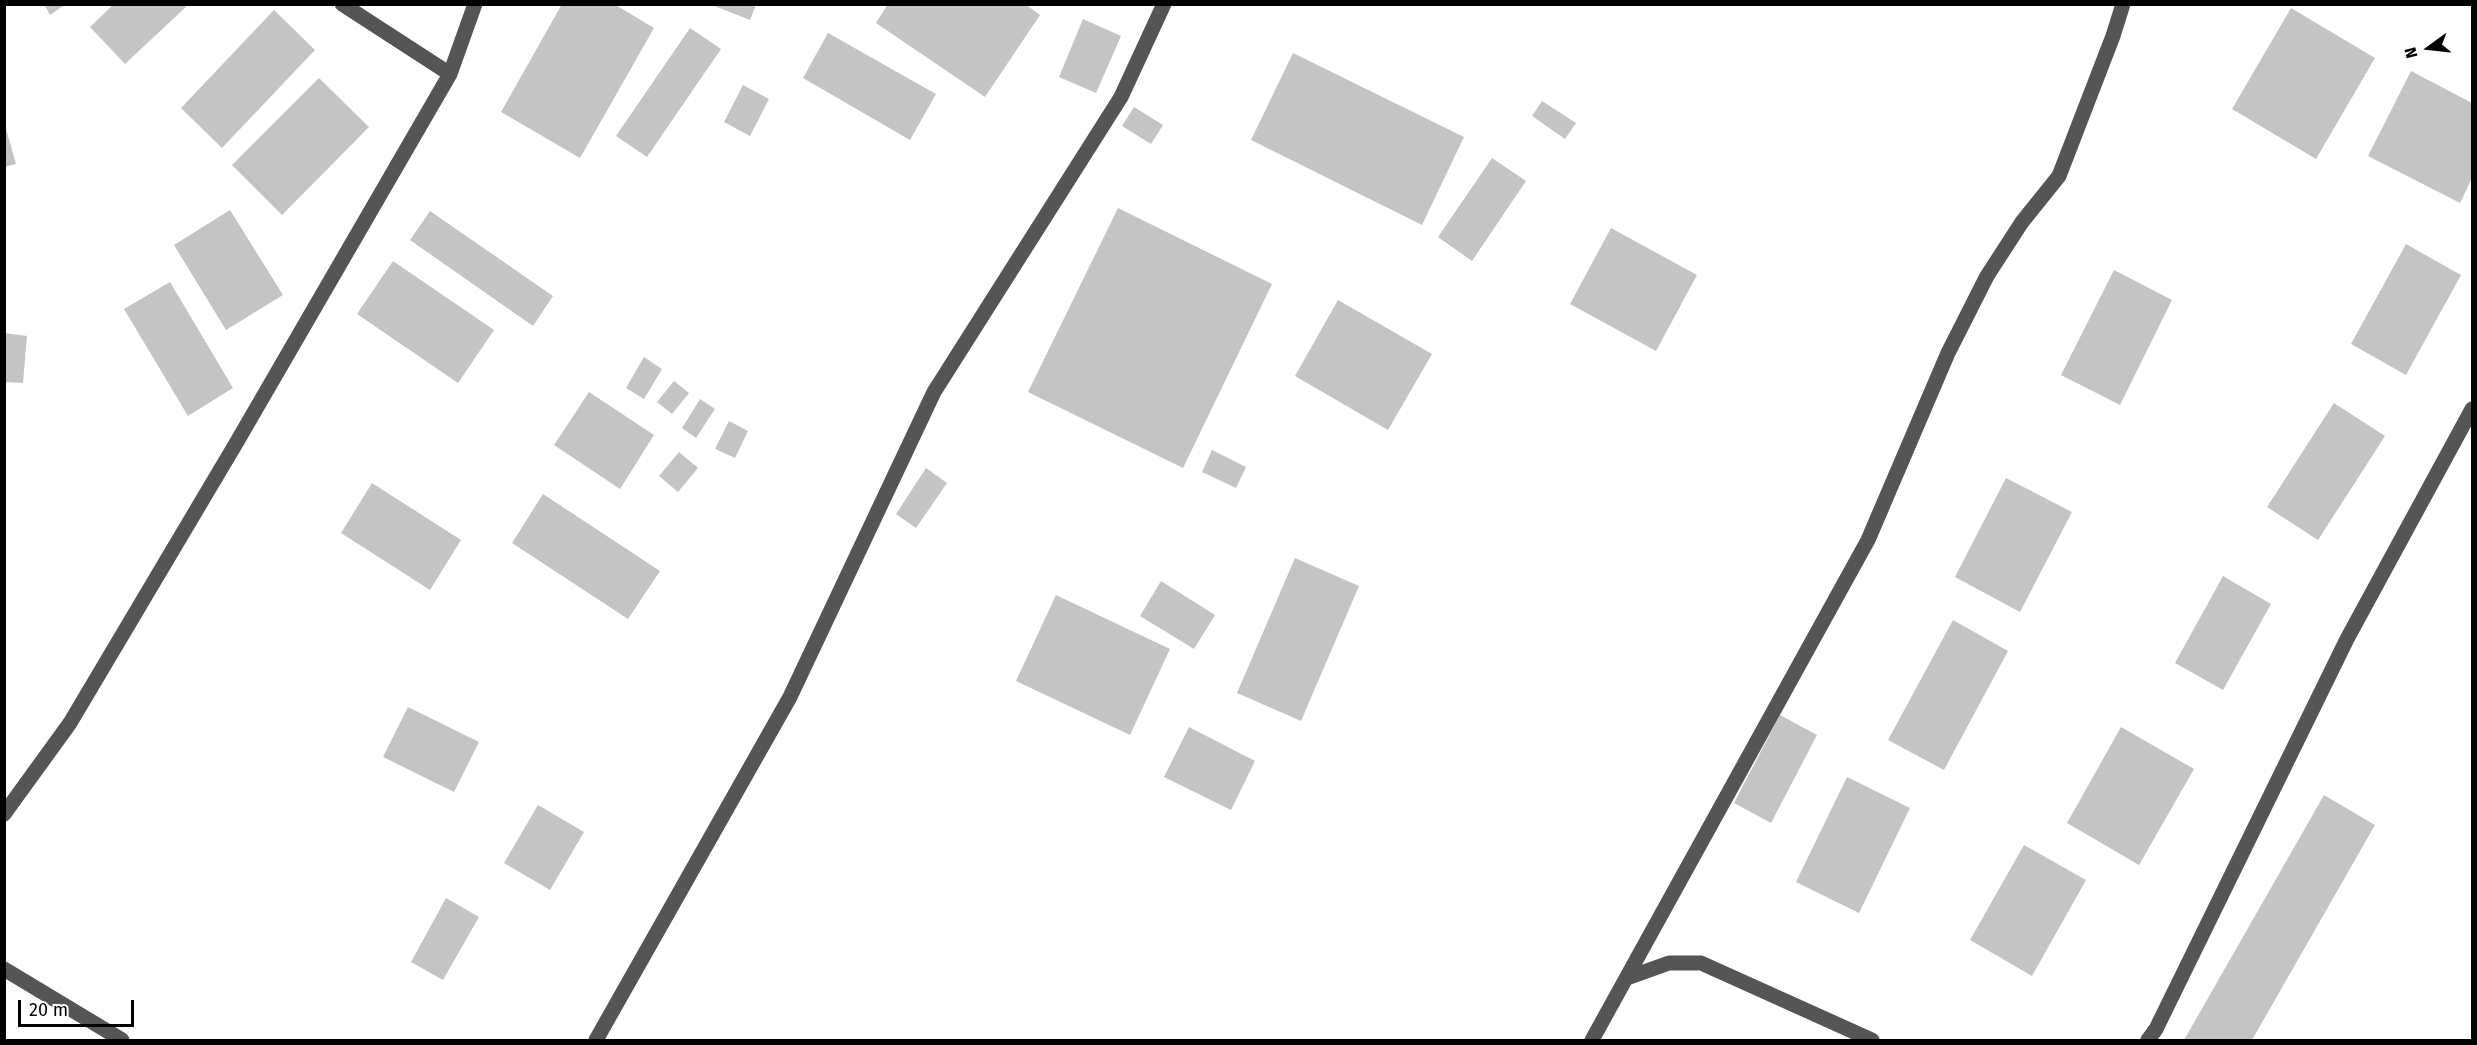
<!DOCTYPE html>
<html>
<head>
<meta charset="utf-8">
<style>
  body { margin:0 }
  #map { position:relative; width:2477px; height:1045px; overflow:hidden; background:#fff; font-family:"Fira Sans",sans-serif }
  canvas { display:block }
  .frame { position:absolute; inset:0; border:6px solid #000; pointer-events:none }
  .north { position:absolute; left:2399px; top:18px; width:60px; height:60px; -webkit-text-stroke:4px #fff; paint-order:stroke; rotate:255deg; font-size:16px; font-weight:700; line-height:24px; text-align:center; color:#000 }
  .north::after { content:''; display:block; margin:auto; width:21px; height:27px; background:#000; clip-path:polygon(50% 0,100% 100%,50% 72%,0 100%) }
  .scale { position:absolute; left:18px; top:1000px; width:116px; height:27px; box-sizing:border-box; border:3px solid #000; border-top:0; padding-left:8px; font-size:18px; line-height:21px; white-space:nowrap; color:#000; -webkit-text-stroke:4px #fff; paint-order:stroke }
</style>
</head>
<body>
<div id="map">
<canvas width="2477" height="1045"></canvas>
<div class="frame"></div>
<div class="north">N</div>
<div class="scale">20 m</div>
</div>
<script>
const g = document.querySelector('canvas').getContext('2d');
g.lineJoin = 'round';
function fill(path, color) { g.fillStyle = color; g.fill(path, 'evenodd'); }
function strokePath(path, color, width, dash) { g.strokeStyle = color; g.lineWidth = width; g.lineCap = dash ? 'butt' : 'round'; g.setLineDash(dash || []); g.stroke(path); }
const building = new Path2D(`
  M44,4H66L50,15Z
  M114,4H189L125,64L90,27Z
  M562,4H614L654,28L580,158L501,112Z
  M888,4H1025L1040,15L985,97L876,23Z
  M712,5H756L750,20Z
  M2291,8L2375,58L2316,159L2232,109Z
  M274,10L315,50L222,148L181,108Z
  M1083,19L1121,36L1096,93L1059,77Z
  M690,28L721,49L647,157L616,136Z
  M828,33L936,94L910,140L803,78Z
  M1293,53L1464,137L1422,225L1251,140Z
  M2411,71L2472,103V178L2460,203L2368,156Z
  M319,78L369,127L282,215L232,165Z
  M743,85L769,99L750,136L724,122Z
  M1542,101L1576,123L1565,139L1532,116Z
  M1134,107L1163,125L1151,144L1122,126Z
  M4,122L16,164L4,167Z
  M1492,158L1526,181L1472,261L1438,237Z
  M1118,208L1272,284L1183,468L1028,392Z
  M230,210L283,295L226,330L174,245Z
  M430,211L553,296L533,326L410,240Z
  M1611,228L1697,275L1656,351L1570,304Z
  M2406,244L2461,275L2406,375L2351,344Z
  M393,261L494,330L458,383L357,314Z
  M2114,270L2172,300L2120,405L2061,375Z
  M170,282L233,388L188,416L124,309Z
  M1338,300L1432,354L1388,430L1295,376Z
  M4,333L27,336L23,383L4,382Z
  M644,357L662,369L644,399L626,388Z
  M674,381L689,393L672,414L657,402Z
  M589,392L654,435L620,489L554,445Z
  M700,399L715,409L696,438L682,428Z
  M2334,403L2385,436L2318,540L2267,507Z
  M729,421L748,431L735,458L715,449Z
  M1212,450L1246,467L1236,488L1202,472Z
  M679,452L698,468L678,492L659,476Z
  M926,468L947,483L916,528L896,514Z
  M2006,478L2072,512L2020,612L1955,577Z
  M372,483L461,540L430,590L341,533Z
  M543,494L660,571L628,619L512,543Z
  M1295,558L1359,586L1301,721L1237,693Z
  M2223,576L2271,604L2223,690L2175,663Z
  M1161,581L1215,615L1194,649L1140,616Z
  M1056,595L1170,649L1130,735L1016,681Z
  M1953,620L2008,651L1944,770L1888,740Z
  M408,707L479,742L454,792L383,757Z
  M1780,715L1817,735L1771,823L1734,803Z
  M1189,727L1255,761L1231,810L1164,777Z
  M2121,727L2194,769L2139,865L2067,823Z
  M1847,777L1910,808L1859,913L1796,882Z
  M2324,795L2375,825L2252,1040H2184Z
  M538,805L584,832L550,890L504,863Z
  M2024,845L2086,880L2032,976L1970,940Z
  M446,898L479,917L443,980L411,962Z`);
const minor = new Path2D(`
  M342,4L450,74
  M4,814L70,723L238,440L450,74L475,4
  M4,969L122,1040
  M1627,978L1669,963H1701L1872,1040
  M596,1040L790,697L934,392L1121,97L1164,4
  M1592,1040L1868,540L1948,353L1987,276L2022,222L2059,176L2113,36L2123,4
  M2148,1040L2156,1029L2347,639L2472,409`);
fill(building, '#c4c4c4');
strokePath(minor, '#555', 15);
</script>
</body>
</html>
